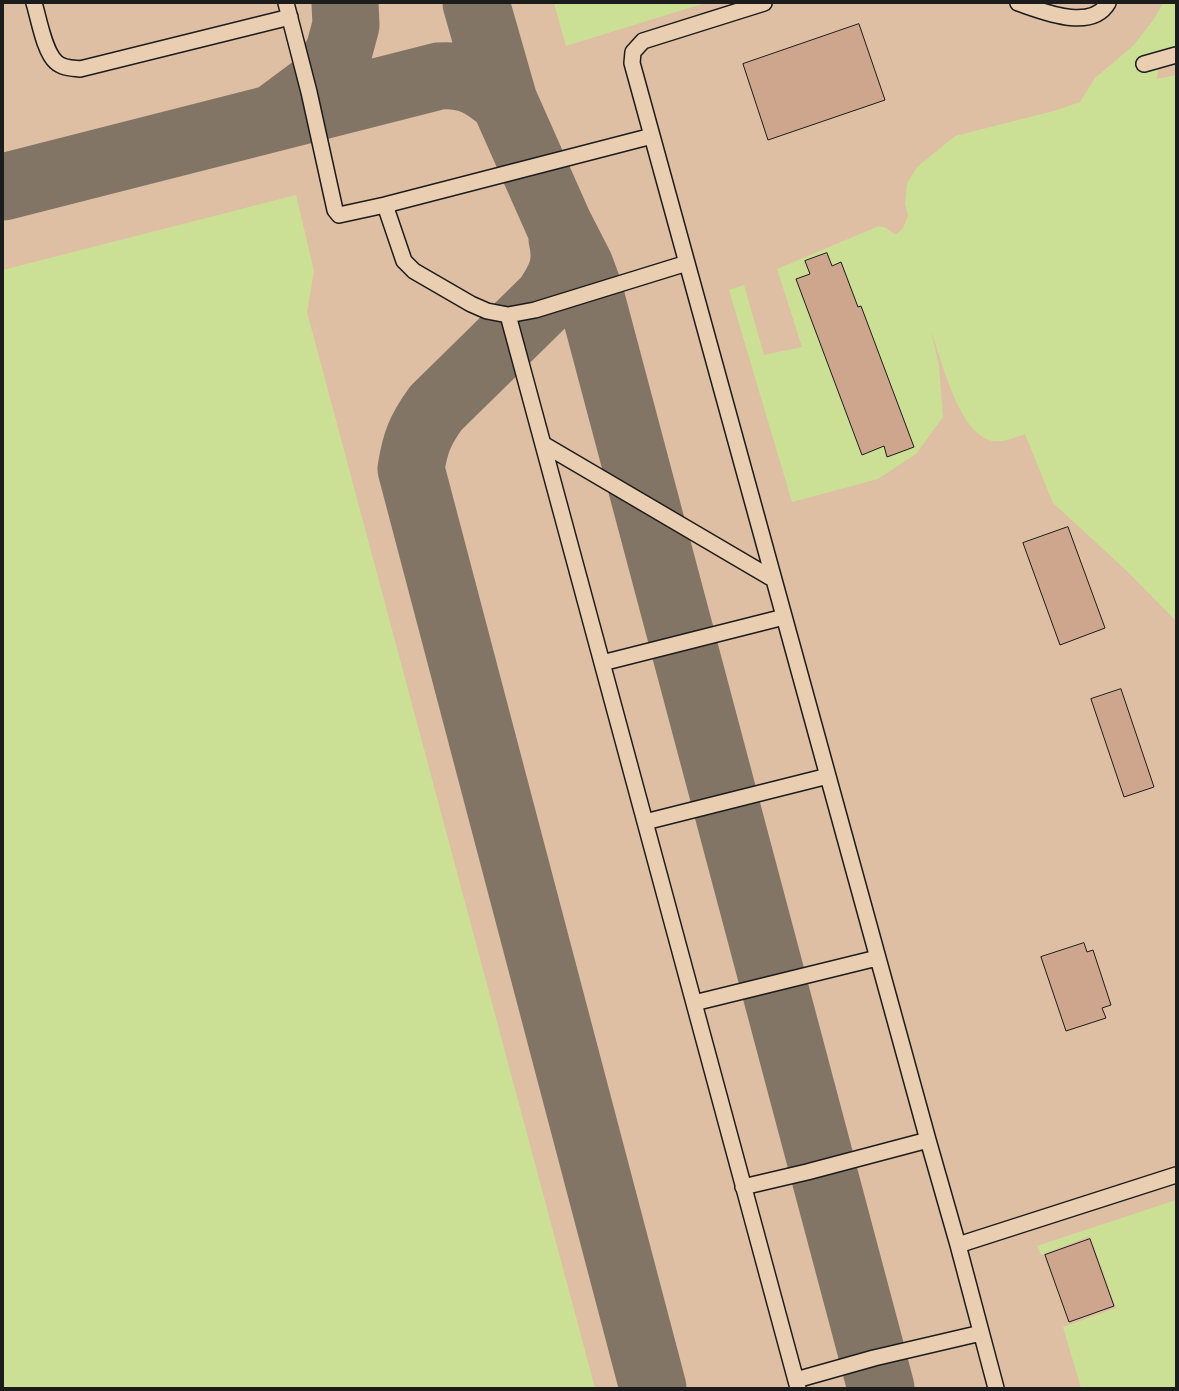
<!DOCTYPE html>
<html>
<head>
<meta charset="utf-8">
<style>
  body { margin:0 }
  #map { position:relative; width:1179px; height:1391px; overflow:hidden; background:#eaceb1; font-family:Caveat,sans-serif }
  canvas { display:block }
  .frame { position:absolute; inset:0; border:4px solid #1c1c1c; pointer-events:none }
</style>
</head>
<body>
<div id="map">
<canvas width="1179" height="1391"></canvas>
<div class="frame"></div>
</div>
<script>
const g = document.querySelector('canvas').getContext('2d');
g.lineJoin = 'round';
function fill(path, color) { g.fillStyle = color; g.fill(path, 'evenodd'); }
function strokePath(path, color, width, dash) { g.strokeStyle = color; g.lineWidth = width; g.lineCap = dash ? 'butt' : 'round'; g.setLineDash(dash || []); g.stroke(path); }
const built = new Path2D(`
  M3,3H1176V1388H3Z`);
const green = new Path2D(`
  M554,3H705L566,46Z
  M1163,3H1176V48L1161,52L1157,79L1176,75V621L1128,572L1053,503L1025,434C1014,438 998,445 986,439C957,425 941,359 931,330L939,366L943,417L916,454L878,479L792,502L729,290L744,285L764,355L802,347L777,269L879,226L886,228L896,235L903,228L908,216L905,203L907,184L917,167L955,136L1054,111L1080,102L1095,78L1133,46L1154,19Z
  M296,195L314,271L307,312L595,1388H3V270Z
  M1176,1200V1388H1081L1063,1327L1116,1308L1090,1236L1041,1255L1037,1246Z`);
const taxiway = new Path2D(`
  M476,3L504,101L559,225L580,266L590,293L881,1388
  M276,116L323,81L339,51L346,25L345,3
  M3,187L439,76C468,74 482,83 504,101
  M562,239C568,264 561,278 547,299L436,408C420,430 415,443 411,469L653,1388`);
const building = new Path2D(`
  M859,24L885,100L768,140L743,64Z
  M827,253L832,266L841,262L858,307L861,306L914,447L887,457L884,446L862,455L796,279L810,274L805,261Z
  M1068,527L1105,628L1060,645L1023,543Z
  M1121,689L1154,787L1124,797L1091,699Z
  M1084,943L1087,952L1093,950L1111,1005L1102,1008L1106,1018L1066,1031L1041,957Z
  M1090,1239L1114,1306L1069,1322L1045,1255Z`);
const service = new Path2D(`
  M34,3C39,19 44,51 56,62C62,68 72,68 80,69L290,17
  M286,3L309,92L335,210L339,215L385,205L652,136
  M764,3L643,41L633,52L632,63L928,1140L958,1245L996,1388
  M1018,3C1042,11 1091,32 1108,3
  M1144,64L1176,55
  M385,205L404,261L414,271L471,304L487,311L508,315L535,310L687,263
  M508,315L798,1388
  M543,444L773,579
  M602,663L784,617
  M645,822L828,776
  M694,1003L877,958
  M743,1187L807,1172L928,1140
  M958,1245L1176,1175
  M796,1380L874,1358L981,1333`);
fill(built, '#debfa3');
fill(green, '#cbe095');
strokePath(taxiway, '#837566', 67);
fill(building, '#cea68e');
strokePath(building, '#1c1c1c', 1);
strokePath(service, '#1c1c1c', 18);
strokePath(service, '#eaceb1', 15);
</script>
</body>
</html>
